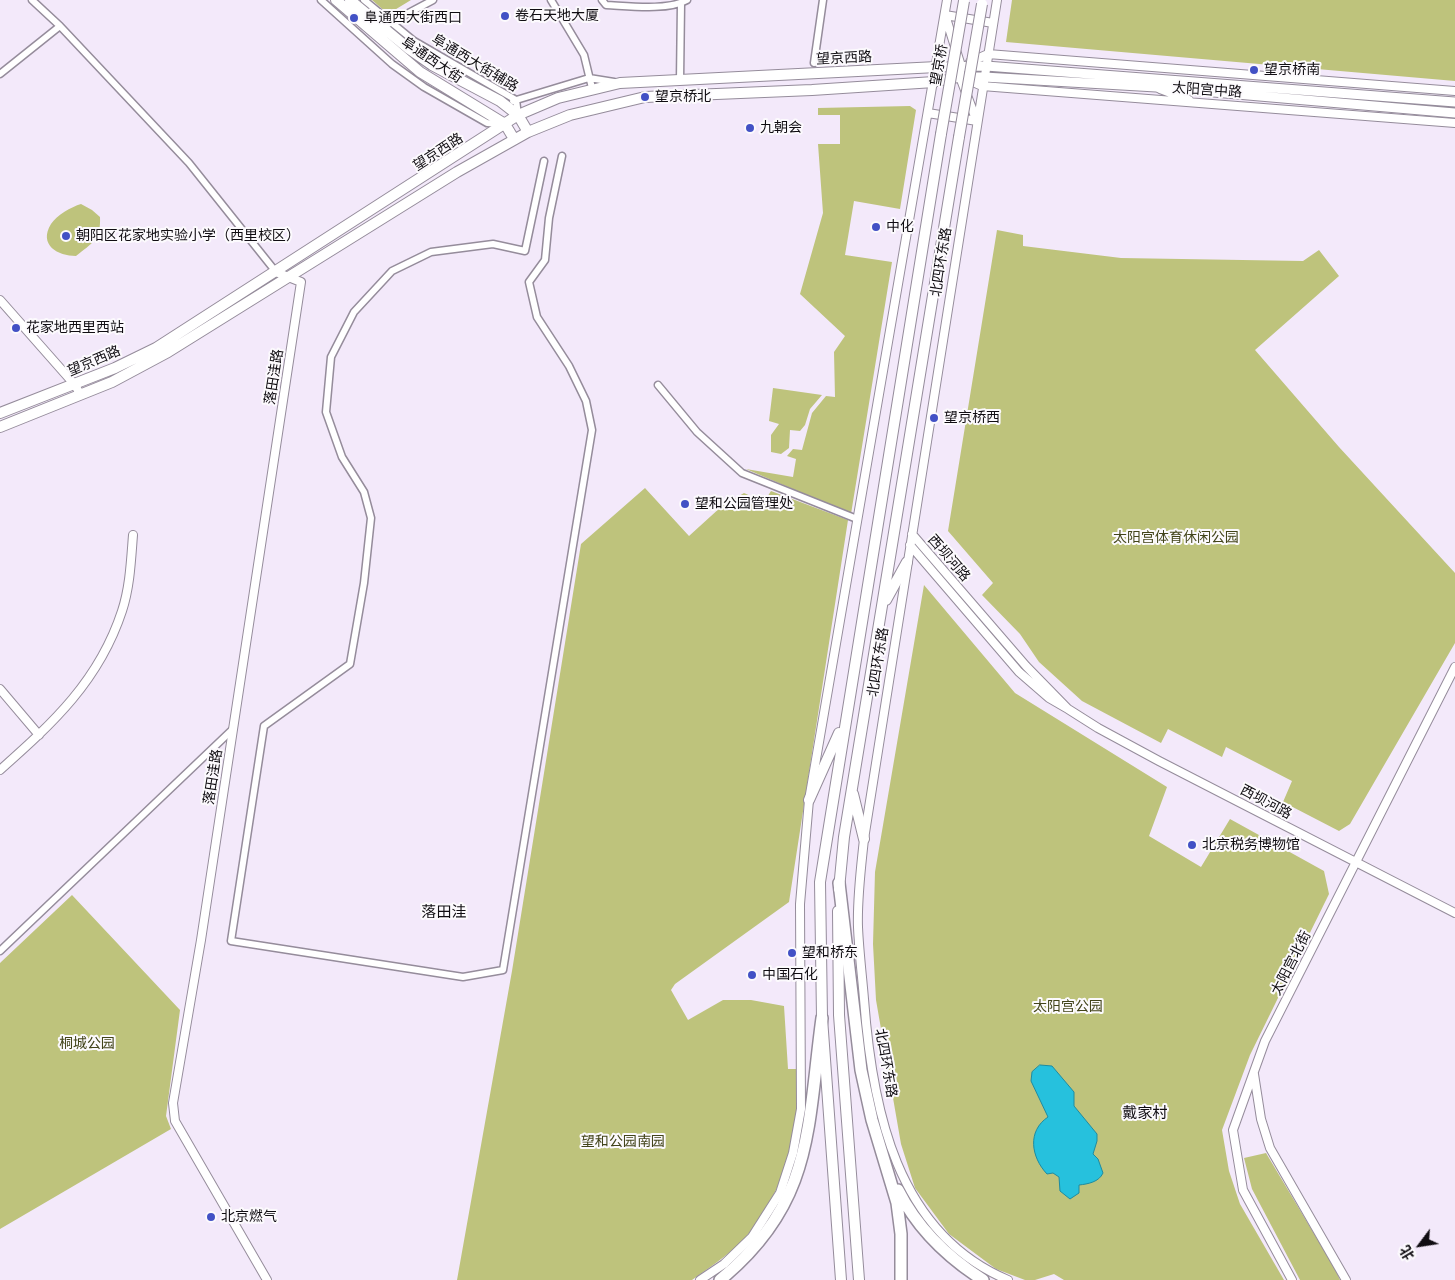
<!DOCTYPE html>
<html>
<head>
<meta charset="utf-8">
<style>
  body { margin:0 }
  #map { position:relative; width:1455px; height:1280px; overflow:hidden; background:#f3e9fa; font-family:"Asap Condensed","Noto Sans SC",sans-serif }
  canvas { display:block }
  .north { position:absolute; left:1395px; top:1220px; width:50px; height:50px; -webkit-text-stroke:4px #fcfafd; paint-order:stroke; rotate:239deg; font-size:14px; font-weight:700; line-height:20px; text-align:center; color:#100d12 }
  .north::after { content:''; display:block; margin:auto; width:18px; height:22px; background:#100d12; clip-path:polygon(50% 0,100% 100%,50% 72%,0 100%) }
</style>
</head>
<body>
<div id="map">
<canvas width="1455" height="1280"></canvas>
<div class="north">北</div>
</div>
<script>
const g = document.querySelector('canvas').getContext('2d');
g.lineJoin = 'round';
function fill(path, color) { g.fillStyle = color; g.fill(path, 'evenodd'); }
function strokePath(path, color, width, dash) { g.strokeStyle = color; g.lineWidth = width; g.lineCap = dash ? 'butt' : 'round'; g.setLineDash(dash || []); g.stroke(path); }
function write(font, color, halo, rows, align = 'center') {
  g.font = font + ' "Asap Condensed","Noto Sans SC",sans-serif'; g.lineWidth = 4; g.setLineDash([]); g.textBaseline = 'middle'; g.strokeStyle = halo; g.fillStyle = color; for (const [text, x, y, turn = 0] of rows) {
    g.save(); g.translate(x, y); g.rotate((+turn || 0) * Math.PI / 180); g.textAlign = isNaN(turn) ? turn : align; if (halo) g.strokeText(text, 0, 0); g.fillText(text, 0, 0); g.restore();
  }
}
const green = new Path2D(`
  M372,0H411L388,14Z
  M1012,0H1455V81L1006,42Z
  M910,106L916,110L900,209L854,201L845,255L892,262L851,514L746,469L793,477L796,459L787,456L793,449L802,450L812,413L826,396L835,397L834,352L845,336L800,294L823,213L818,144H840V115H818V108Z
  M81,204L92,210L100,217C101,240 92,243 76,256C58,256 38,245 51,224C57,215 71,207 81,204Z
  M997,230L1023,235V246L1121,258L1303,261L1319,250L1339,276L1255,350L1339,447L1455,573V643L1350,824L1339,831L1283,802L1292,781L1226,747L1222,757L1168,729L1161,743L1082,701L1039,662L1020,634L982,595L993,583L948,531Z
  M773,388L822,395L810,409L805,425L800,431L790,430L789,448L781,454L771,452V435L779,424L769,421Z
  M645,488L689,536L722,506L744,493L764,502L771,491L848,520L789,902L675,984L671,990L688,1020L723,1000H751L784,1006L788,1069H796C796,1085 797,1102 796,1119C793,1157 776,1198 753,1228C738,1249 713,1265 692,1280H457L512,971L581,544Z
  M924,585L1015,693L1167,787L1149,836L1201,867L1230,819L1324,871L1329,894L1250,1055L1222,1130L1229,1171L1240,1204L1284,1280H1064L1054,1274L1035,1280H1025L996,1269L949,1234L915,1188L901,1144L876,1000L873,944L875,872Z
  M72,895L180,1010L166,1116L171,1129L0,1229V963Z
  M1266,1153L1335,1269L1340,1280H1300L1252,1189L1244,1158Z`);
const water = new Path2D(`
  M1040,1065L1052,1066L1074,1092V1106L1097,1134V1141L1093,1154L1098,1159L1103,1173C1099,1182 1088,1184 1079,1185V1193L1070,1199L1060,1191L1059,1177L1053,1173L1047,1174C1031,1157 1027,1131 1048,1117L1031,1081L1032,1072Z`);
const minor = new Path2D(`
  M32,0L60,26L189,163L276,272
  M321,0L392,64L424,87L487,123L501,124
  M364,0L414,41L516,100L518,115
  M551,0L584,55L592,88
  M602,0L606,5C628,6 668,11 687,0
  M388,24L433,0
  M814,63L823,0
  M0,74L60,26
  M680,80L681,4
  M513,101L589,78L614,82
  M544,161L525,251L493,244L431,252L392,271L354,312L331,357L326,412L342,457L364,492L371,518L364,583L350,664L264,726L231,941L463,977L503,970L592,430L586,401L569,366L537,317L529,282L545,260L549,218L562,156
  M658,385L697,432L742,473L857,519
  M0,951L233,729`);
const tertiary = new Path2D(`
  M997,0L864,839C861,868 857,898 858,927C859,951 862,975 864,999C872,1108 896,1233 1008,1280
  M970,62L988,54L1455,91
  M966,79L982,86L1455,123
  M1160,89L1189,100
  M928,113L977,121
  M976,119L960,77L961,66L945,15L993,23
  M0,300L75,385L80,394
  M910,545L1019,672L1049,698L1068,709L1026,666L912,534
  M0,689L39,735
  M1068,709L1098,728L1159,761L1455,913
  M0,770C53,723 99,681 122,611C130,587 131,560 133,535
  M1254,1074L1261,1119L1270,1148L1346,1280
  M267,1280L175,1121L173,1103L201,940L301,282L276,272
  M700,1280L724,1264L752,1237L780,1193L793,1153L801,1109L800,904L809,800L947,0
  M1292,1280L1243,1190L1233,1130L1265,1041L1455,667`);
const secondary = new Path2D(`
  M937,67L986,66L1455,102
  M934,82L960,77H984L1156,87L1455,113`);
const primary = new Path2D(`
  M336,0L420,72L505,124L514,139
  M350,0L409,49L432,65L500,101L518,115L528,132
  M0,413L115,368L156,348L518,115L558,98L620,83L937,67
  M0,427L112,382L168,352L457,172L528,132L570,115L645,97L812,90L934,82`);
const trunk = new Path2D(`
  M886,600L907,562
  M853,794L864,839
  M809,800L839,733
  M839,889L844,837L959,137
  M838,911L839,1015L859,1280
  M841,1280L822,1018L820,882L941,134`);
const motorway = new Path2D(`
  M839,883L861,1070L872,1120L897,1203L901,1234V1280
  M898,1190C917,1228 947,1257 983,1280
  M720,1280C814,1203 807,1128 822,1018`);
const trunkBridge = new Path2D(`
  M941,134L964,1
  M959,137L982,4`);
const markers = [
  [505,16,5,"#4251c5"],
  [354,18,5,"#4251c5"],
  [1254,70,5,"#4251c5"],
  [645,97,5,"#4251c5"],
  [750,128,5,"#4251c5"],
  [876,227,5,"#4251c5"],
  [66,236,5,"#4251c5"],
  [16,328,5,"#4251c5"],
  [934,418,5,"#4251c5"],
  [685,504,5,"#4251c5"],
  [1192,845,5,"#4251c5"],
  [792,953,5,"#4251c5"],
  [752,975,5,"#4251c5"],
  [211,1217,5,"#4251c5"]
];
const poiNames = [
  ["卷石天地大厦",515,16],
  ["阜通西大街西口",364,18],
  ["望京桥南",1264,70],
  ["望京桥北",655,97],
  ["九朝会",760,128],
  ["中化",886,227],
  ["朝阳区花家地实验小学（西里校区）",76,236],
  ["花家地西里西站",26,328],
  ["望京桥西",944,418],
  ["望和公园管理处",695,504],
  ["北京税务博物馆",1202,845],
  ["望和桥东",802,953],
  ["中国石化",762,975],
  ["北京燃气",221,1217]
];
const streetNames = [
  ["望京西路",844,58,-3],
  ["阜通西大街",432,60,34],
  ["阜通西大街辅路",475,63,31],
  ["望京桥",939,65,-80],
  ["太阳宫中路",1207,90,4],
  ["望京西路",438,152,-33],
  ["北四环东路",941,262,-81],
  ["望京西路",94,361,-23],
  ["落田洼路",274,377,-81],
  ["西坝河路",949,558,49],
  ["北四环东路",878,662,-81],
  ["落田洼路",213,777,-81],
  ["西坝河路",1266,802,28],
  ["太阳宫北街",1291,963,-63],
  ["北四环东路",886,1063,80]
];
const parkNames = [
  ["太阳宫体育休闲公园",1176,538],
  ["太阳宫公园",1068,1007],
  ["桐城公园",87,1044],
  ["望和公园南园",623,1142]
];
const neighbourhoodNames = [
  ["落田洼",444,912],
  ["戴家村",1145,1113]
];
fill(green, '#bec37c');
fill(water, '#26c1dd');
strokePath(water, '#1f8ba0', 1);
strokePath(minor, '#958c9b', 9);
strokePath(tertiary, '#958c9b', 10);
strokePath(secondary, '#958c9b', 11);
strokePath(primary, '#958c9b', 12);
strokePath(trunk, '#958c9b', 12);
strokePath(motorway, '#958c9b', 14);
strokePath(minor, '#fff', 6);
strokePath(tertiary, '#fff', 8);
strokePath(secondary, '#fff', 9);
strokePath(primary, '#fff', 10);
strokePath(trunk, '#fff', 10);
strokePath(motorway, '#fff', 11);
strokePath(trunkBridge, '#958c9b', 12, []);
strokePath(trunkBridge, '#fff', 10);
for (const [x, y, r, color] of markers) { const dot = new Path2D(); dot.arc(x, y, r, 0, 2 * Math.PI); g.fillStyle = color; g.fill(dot); strokePath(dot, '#fcfafd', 2); }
write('14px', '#100d12', '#fcfafd', poiNames, 'left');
write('14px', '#100d12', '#fcfafd', streetNames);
write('14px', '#42441a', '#fcfafd', parkNames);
write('15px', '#100d12', '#fcfafd', neighbourhoodNames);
</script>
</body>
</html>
